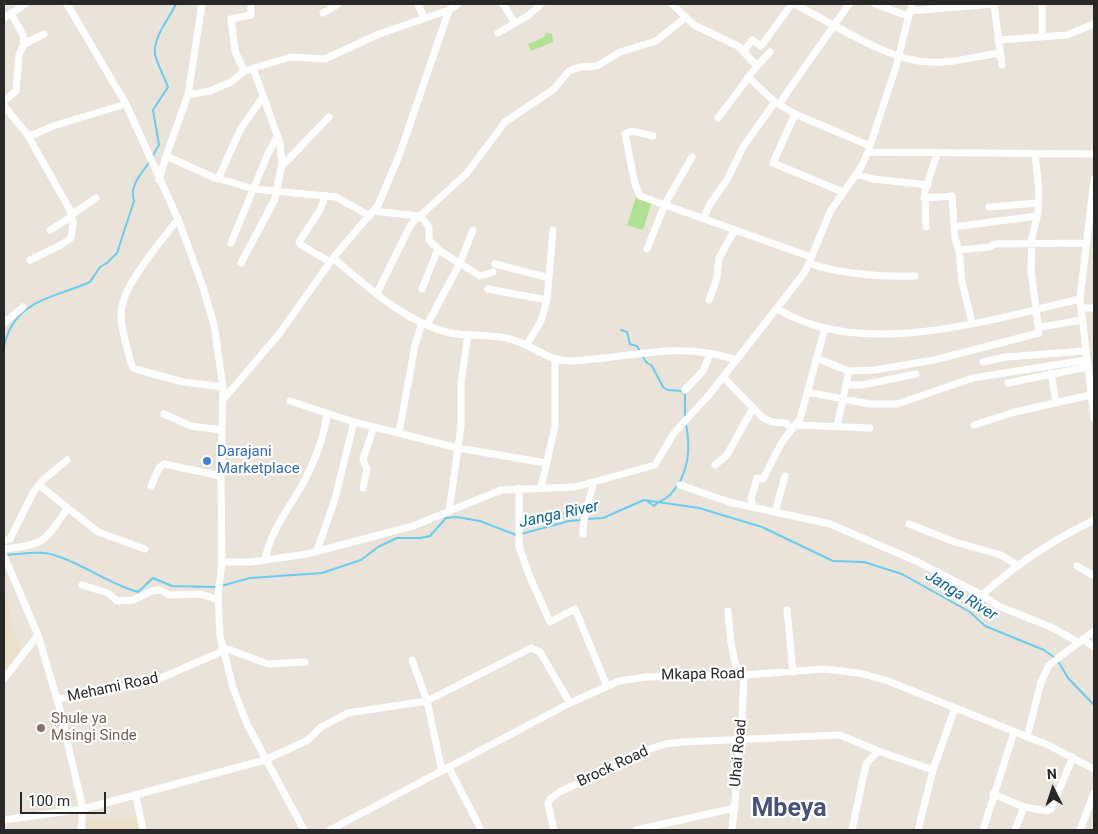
<!DOCTYPE html>
<html>
<head>
<meta charset="utf-8">
<style>
  body { margin:0 }
  #map { position:relative; width:1098px; height:834px; overflow:hidden; background:#eae3d9; font-family:Roboto,sans-serif }
  canvas { display:block }
  .frame { position:absolute; inset:0; border:5px solid #282828; pointer-events:none }
  .north { position:absolute; left:1028px; top:764px; width:50px; height:50px; -webkit-text-stroke:4px #fff; paint-order:stroke; rotate:356deg; font-size:14px; font-weight:700; line-height:20px; text-align:center; color:#282828 }
  .north::after { content:''; display:block; margin:auto; width:18px; height:22px; background:#282828; clip-path:polygon(50% 0,100% 100%,50% 72%,0 100%) }
  .scale { position:absolute; left:20px; top:792px; width:86px; height:22px; box-sizing:border-box; border:2px solid #282828; border-top:0; padding-left:6px; font-size:15px; line-height:18px; white-space:nowrap; color:#282828; -webkit-text-stroke:4px #fff; paint-order:stroke }
</style>
</head>
<body>
<div id="map">
<canvas width="1098" height="834"></canvas>
<div class="frame"></div>
<div class="north">N</div>
<div class="scale">100 m</div>
</div>
<script>
const g = document.querySelector('canvas').getContext('2d');
g.lineJoin = 'round';
function fill(path, color) { g.fillStyle = color; g.fill(path, 'evenodd'); }
function strokePath(path, color, width, dash) { g.strokeStyle = color; g.lineWidth = width; g.lineCap = dash ? 'butt' : 'round'; g.setLineDash(dash || []); g.stroke(path); }
function write(font, color, halo, rows, align = 'center') {
  g.font = font + ' Roboto,sans-serif'; g.lineWidth = 4.5; g.setLineDash([]); g.textBaseline = 'middle'; g.strokeStyle = halo; g.fillStyle = color; for (const [text, x, y, turn = 0] of rows) {
    g.save(); g.translate(x, y); g.rotate((+turn || 0) * Math.PI / 180); g.textAlign = isNaN(turn) ? turn : align; if (halo) g.strokeText(text, 0, 0); g.fillText(text, 0, 0); g.restore();
  }
}
const education = new Path2D(`
  M4,594L8,599L12,629L21,649L4,669Z
  M88,818L144,819V830H87Z`);
const green = new Path2D(`
  M546,33L552,34L553,42L531,51L528,44L544,37Z
  M636,197L652,201L643,230L627,225Z`);
const stream = new Path2D(`
  M152,157L159,145L153,110L168,87C165,79 156,61 155,54C153,37 169,19 176,4
  M621,330L627,332L630,344L637,346L646,362L652,366L663,387L668,390L682,391L685,395V417
  M4,347C13,300 54,298 90,282L100,267L107,263L117,253L134,201C129,184 142,174 150,161
  M647,501L654,506C658,501 665,500 670,495C689,474 691,450 686,424
  M586,519L603,518L644,500L699,508L762,527L833,561L864,562L902,574L970,612L985,626L1044,650L1055,658
  M521,534L569,521L582,520
  M7,555C23,554 42,550 57,556C85,565 109,584 138,592L153,578L172,586L216,587
  M221,586L250,578L322,573L361,560L378,547L397,538H420L430,536L446,518L457,517L480,521L516,535
  M1058,661L1068,678L1094,705`);
const minor = new Path2D(`
  M67,4L126,104L178,219L202,284L214,325L223,387L221,476L222,562L218,595L220,636L233,688L247,724L304,830
  M418,4L424,18
  M503,4L515,23
  M672,4L694,25L738,46L757,66
  M794,4C833,23 886,60 928,62C952,64 976,56 1000,53
  M875,4L908,16
  M994,4L1002,65
  M1042,4V37
  M910,11L993,4
  M11,13L23,35L24,44
  M323,13L338,4
  M4,18L25,4
  M498,33L529,15L541,4
  M998,40L1067,35L1094,24
  M744,51L752,40L761,46L792,4
  M253,68L280,143L282,164
  M244,71L235,51L231,19L251,15V4
  M748,77L775,102L795,114L870,146
  M188,95L202,4
  M4,101L16,91L19,55L24,44L44,34
  M779,104L849,4
  M4,106L27,134L33,135L53,126L126,104
  M795,114L773,163L843,192
  M718,118L757,66L770,52
  M27,134L70,210L73,223L71,238L61,245L30,260
  M653,136L632,131L625,134L635,184L640,196L811,257
  M868,152L1094,154
  M166,156L213,177L254,189L336,197L370,216
  M856,174L873,179L928,185
  M218,179L240,130L263,97
  M1094,179L1080,299L1094,418
  M159,180L166,156L188,95L210,91L231,82L244,71L291,57L325,59L379,34L449,10L458,4
  M326,195L320,210L299,242L301,245L330,262
  M924,198L952,196L955,239L959,250L962,282L972,323
  M989,207L1038,203
  M374,211L418,216
  M71,215L96,198
  M420,215L429,227V240L440,251L480,276L493,272
  M178,219C161,242 121,286 121,314C121,330 127,347 131,363L133,368L139,370L183,382L223,387
  M703,219L710,204L727,180L743,147L775,102
  M926,227L925,190L937,154
  M954,227L1037,216
  M50,230L71,217
  M231,243L267,156L277,137
  M647,249L665,204L692,157
  M959,250L990,247L994,244L1086,243
  M333,258C368,287 404,322 450,333C469,337 490,333 510,339C534,345 547,362 572,361C634,358 675,340 737,360
  M241,263L275,199L281,167L329,117
  M809,263C837,274 884,277 915,276
  M495,264L549,278
  M422,289L438,249
  M488,289L547,300
  M377,293L411,224L467,173L505,122L554,89L569,71L580,67L597,66L620,52L656,41L685,18
  M709,300L717,278L719,258L734,231
  M1081,308H1094
  M778,309C861,361 993,319 1080,299
  M4,323L23,307
  M427,325L460,263L473,230
  M1040,327L1082,320
  M527,344L541,321L547,300L553,230
  M816,358L849,371L875,370L934,360L1039,333L1031,269L1032,237L1038,213L1039,190L1035,154
  M983,362L1006,357L1085,351
  M1051,373L1056,403
  M723,377L763,418L772,422L786,423L791,429
  M1008,383L1087,367
  M846,385H862L916,374
  M685,390L703,371L710,354
  M807,392L870,404H897L973,378L1086,360
  M222,401L279,334L333,258L378,205L399,156L449,10
  M290,401L354,422L458,448L546,463
  M164,414L191,426L222,430
  M796,425L870,428
  M974,425L1015,412L1090,395
  M837,426L849,371
  M399,433L415,345L422,323
  M715,465L727,455L753,408
  M39,485L98,532L145,549
  M680,485L729,502L830,524L916,561L982,595L998,606L1051,627L1078,642
  M151,486L159,468L164,464L221,476
  M363,488L367,469L363,459L374,427
  M519,488V546L529,575L550,622L575,609L607,686
  M541,488L555,426V361
  M753,506L751,499L757,478L763,479L782,442L800,419L825,328
  M449,512L461,426V383L468,334
  M775,512L785,476
  M909,524L955,542L1001,555L1017,565
  M583,534C582,517 590,501 593,484
  M4,541L10,539L34,491L44,479L67,460
  M4,549C46,544 43,543 67,509
  M317,551L335,499L354,422
  M4,556L38,635L59,706L83,809L81,830
  M265,560C270,532 287,511 301,487C313,465 324,438 327,414
  M222,562H251L307,554L413,526L501,490L575,487L655,465L674,433L709,395L805,272L831,210L860,169L868,152L896,67L912,4
  M1077,566L1094,576
  M82,585L108,593L117,601L133,600L152,591L160,590L169,595L201,594L218,600
  M982,595C1016,564 1053,540 1094,520
  M787,610L793,672
  M728,611L731,643L738,676
  M1083,639L1094,647
  M222,647L268,664L305,662
  M412,660L427,701L442,771
  M4,679L38,635
  M57,699L147,684L223,651
  M1027,737L1041,682L1049,665L1094,631
  M449,768L481,830
  M993,794L1024,807
  M136,796L143,830
  M4,820L83,809L265,760L308,740L321,727L348,713L427,701L531,648L540,652L570,703
  M330,830L570,703L619,681L646,677L744,675L824,669L859,673L888,681L1048,745L1094,769
  M554,830L548,804L550,799L561,791L602,773L634,754L666,744L683,742L840,735L878,751L933,770
  M636,830L735,808
  M732,830L741,741L744,675
  M852,830L866,764L878,751
  M918,830L933,770L955,708
  M983,830L1014,732
  M1015,830L1024,807L1047,811L1051,809L1073,757
  M1080,830L1094,793`);
const markers = [
  [207,461,5,"#3f7fe0"],
  [41,728,5,"#8d6e63"]
];
const shopNames = [
  ["Darajani",217,452],
  ["Marketplace",217,469]
];
const streetNames = [
  ["Mkapa Road",703,675,-1],
  ["Mehami Road",113,688,-12],
  ["Uhai Road",739,753,-85],
  ["Brock Road",613,767,-25]
];
const educationNames = [
  ["Shule ya",51,719],
  ["Msingi Sinde",51,736]
];
const waterNames = [
  ["Janga River",559,515,-12],
  ["Janga River",961,596,32]
];
const townNames = [
  ["Mbeya",789,810]
];
fill(education, '#ede0c8');
fill(green, '#b0e295');
strokePath(stream, '#6acdee', 2);
strokePath(minor, '#fff', 7);
for (const [x, y, r, color] of markers) { const dot = new Path2D(); dot.arc(x, y, r, 0, 2 * Math.PI); g.fillStyle = color; g.fill(dot); strokePath(dot, '#fff', 2); }
write('15px', '#366cbe', '#fff', shopNames, 'left');
write('15px', '#282828', '#fff', streetNames);
write('15px', '#785e54', '#fff', educationNames, 'left');
write('italic 16px', '#0d6996', '#fff', waterNames);
write('bold 25px', '#495278', '#fff', townNames);
</script>
</body>
</html>
